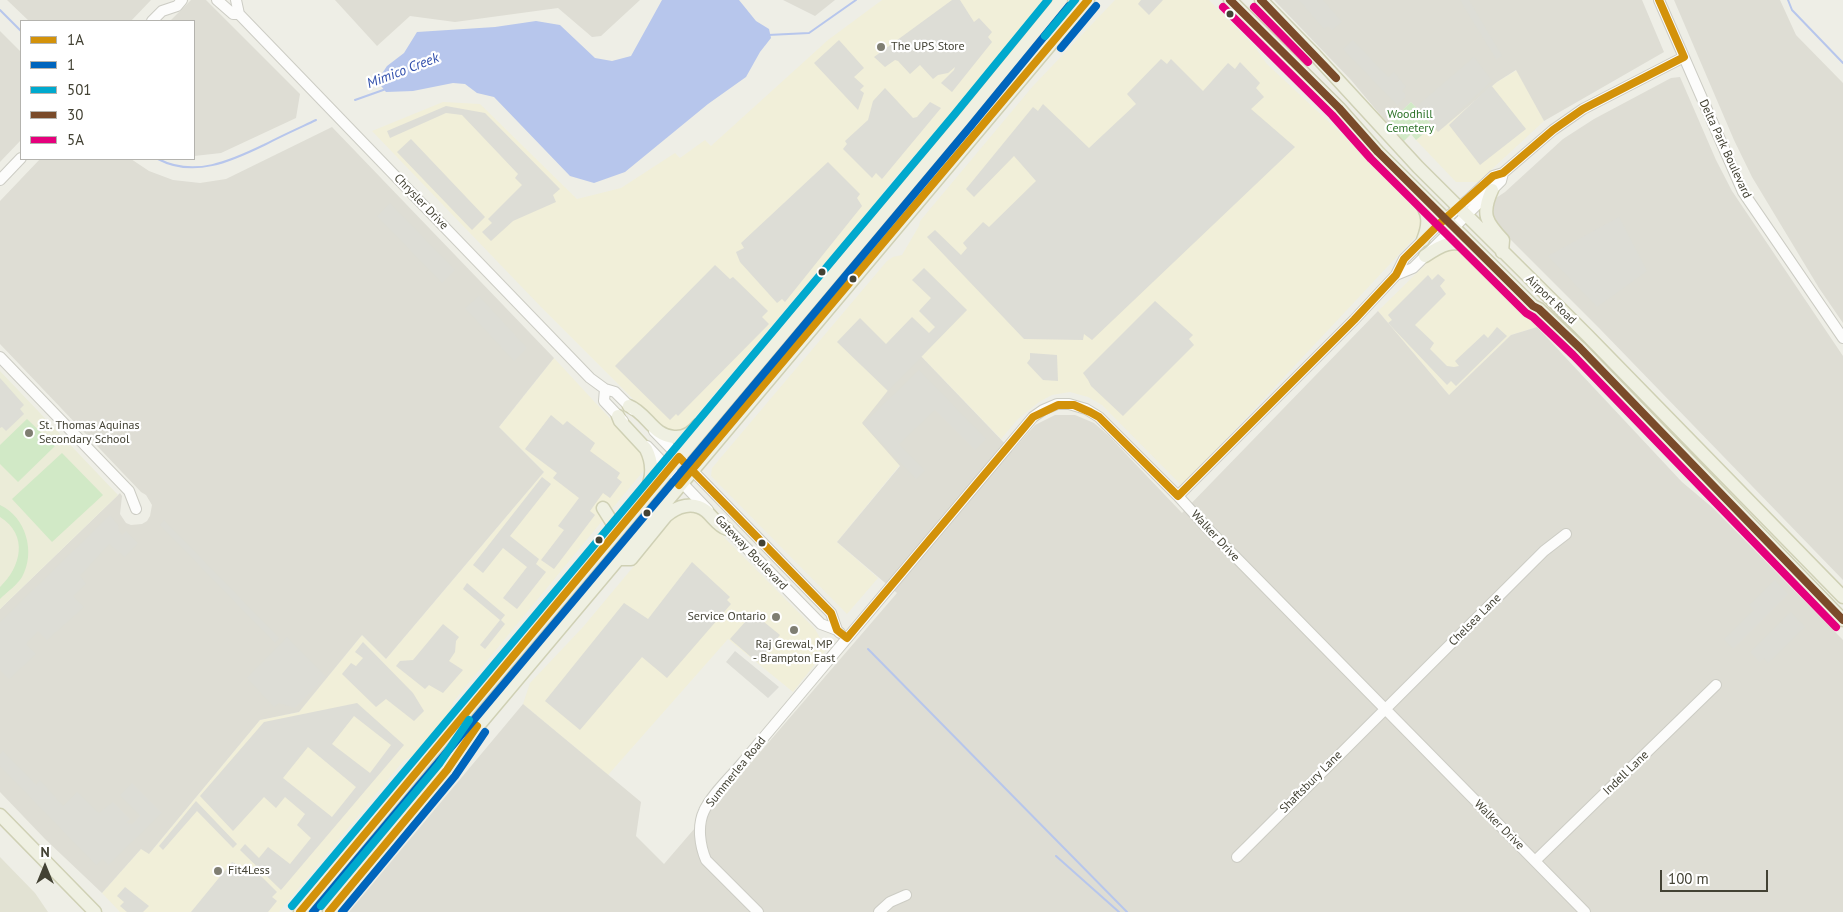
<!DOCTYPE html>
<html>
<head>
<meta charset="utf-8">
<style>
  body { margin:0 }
  #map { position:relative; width:1843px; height:912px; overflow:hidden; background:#eeeee6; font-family:"PT Sans",sans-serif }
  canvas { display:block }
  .legend { position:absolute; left:20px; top:20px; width:175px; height:140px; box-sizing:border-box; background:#fff; border:1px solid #b4b3ae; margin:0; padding:6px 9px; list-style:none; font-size:15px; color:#434234 }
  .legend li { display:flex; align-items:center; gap:10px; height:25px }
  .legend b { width:25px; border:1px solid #b4b3ae }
  .north { position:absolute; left:20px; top:842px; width:50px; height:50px; -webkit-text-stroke:4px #fff; paint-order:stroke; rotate:0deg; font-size:14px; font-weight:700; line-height:20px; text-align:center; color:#434234 }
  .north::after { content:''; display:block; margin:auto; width:18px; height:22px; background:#434234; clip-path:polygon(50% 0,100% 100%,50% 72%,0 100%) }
  .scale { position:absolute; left:1660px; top:870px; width:108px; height:22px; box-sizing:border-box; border:2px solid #434234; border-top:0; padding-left:6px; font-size:15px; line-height:18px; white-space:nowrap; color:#434234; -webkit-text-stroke:4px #fff; paint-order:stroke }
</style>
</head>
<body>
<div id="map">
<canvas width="1843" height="912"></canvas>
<ul class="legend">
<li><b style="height:6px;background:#d3920a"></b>1A</li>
<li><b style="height:6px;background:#0065bd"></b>1</li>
<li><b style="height:6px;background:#00a9ce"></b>501</li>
<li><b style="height:6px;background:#7a4b2a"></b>30</li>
<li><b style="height:6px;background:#e5007d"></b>5A</li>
</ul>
<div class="north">N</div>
<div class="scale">100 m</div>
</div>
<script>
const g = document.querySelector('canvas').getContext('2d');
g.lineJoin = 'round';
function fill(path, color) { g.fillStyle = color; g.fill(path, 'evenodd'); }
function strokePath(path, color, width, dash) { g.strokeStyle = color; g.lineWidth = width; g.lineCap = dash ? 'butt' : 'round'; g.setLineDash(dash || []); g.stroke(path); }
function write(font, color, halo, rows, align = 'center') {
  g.font = font + ' "PT Sans",sans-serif'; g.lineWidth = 4.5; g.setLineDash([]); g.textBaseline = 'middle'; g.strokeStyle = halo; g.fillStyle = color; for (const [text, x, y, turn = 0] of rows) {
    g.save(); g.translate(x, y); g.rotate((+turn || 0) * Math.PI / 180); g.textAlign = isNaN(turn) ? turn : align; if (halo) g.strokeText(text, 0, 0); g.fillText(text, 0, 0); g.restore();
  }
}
const residential = new Path2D(`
  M0,857L35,893L48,912H0Z`);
const commercial = new Path2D(`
  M882,0H1048L942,125L888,185L866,219L816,273L685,429L679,432H671L662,428L542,308L372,131L443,102L480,104L577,199L621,188L675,153L680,158L705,140L711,146L828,40Z
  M1115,0H1209L1254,46L1267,64L1345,137L1418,212L1423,218L1419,233L1182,486L1102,405L1088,397L1070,392L1052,395L1039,402L1018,419L1001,439L918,353L900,465L837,542L878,578L847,614L711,476L712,468L887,261L893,257L902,255L919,226L920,221L1033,86Z
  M1517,70L1544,121L1478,182H1456L1416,140L1433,126L1438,132L1497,82Z
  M1452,248L1461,251L1537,327L1511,335L1449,395L1378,311L1437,253Z
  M554,358L641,452L645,461V469L453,702L449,719L419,753L404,760L279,912H120L102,893L141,849L150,853L260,720L299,712L362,635L386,659L544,472L499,427Z
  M683,511L695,512L702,515L815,629L820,638L826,645V650L793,692L728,639L608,775L523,704L530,683L583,627L674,518Z`);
const industrial = new Path2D(`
  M7,0H151L131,21H29Z
  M191,0H206L300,94L296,118L221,153L194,156V21H170Z
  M335,0H640L601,36L592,37L558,8L455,22L410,16L377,46Z
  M783,0H835L815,16Z
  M1274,0H1642L1664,52L1544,121L1516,70L1497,82L1438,132L1411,102L1388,124L1351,80Z
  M1674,0H1780L1796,35L1843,83V323L1819,288L1752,177L1734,140Z
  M0,31L21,52V140L0,162Z
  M1680,77L1716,160L1732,191L1843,356V580L1600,329L1500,229L1492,214L1493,204L1496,198L1505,192L1563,139L1594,119L1671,78Z
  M332,127L554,358L499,427L544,472L386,659L362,635L299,712L260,720L149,854L141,849L102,893L45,839L0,792V609L118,495L120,493L122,496L120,514L126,523L131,525L142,524L147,521L150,516L152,505L146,495L141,492L0,344V201L40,159H131L149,171L173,180L200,183L226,179Z
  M1378,311L1449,395L1511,335L1537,327L1682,482L1713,508L1843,640V912H349L523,704L641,802L636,836L664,864L897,593L837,542L900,466L862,423L918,353L1012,451L1035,425L1055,415H1075L1094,423L1109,436L1182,513Z`);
const education = new Path2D(`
  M0,371L118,495L0,609Z`);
const green = new Path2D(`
  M1411,102L1433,126L1416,140L1411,134L1404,141L1388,124Z
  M27,419L55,446L18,482L0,464V445Z
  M62,453L103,495L52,542L12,499Z
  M0,505C26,517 36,552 22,577C17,585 7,592 0,599V587C21,567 29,535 0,517Z`);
const parking = new Path2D(`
  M952,0H960L974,22L979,18L992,32L988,37L992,42L952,92L941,83L954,70L955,67L948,73L938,75L933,79L920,65L910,74L898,61L895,60L885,67L874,57Z
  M1141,0H1163L1149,15L1138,4Z
  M1299,0H1323L1342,22L1332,30L1328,26L1324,29Z
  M1460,0H1469L1502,56L1496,59Z
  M839,40L864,68L854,77L864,86L860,90L864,93L858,110L814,63Z
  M1353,40L1388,77L1394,72L1406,87L1402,90L1405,94V98L1397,105L1343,49Z
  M1474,57L1492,81L1439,130L1417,106Z
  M1161,59L1167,64L1171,59L1203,91L1228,63L1235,69L1240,62L1260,83L1256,88L1264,97L1251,109L1295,147L1092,340L1084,334L1083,340L1024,339L927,237L935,230L961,255L967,248L963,243L983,222L989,227L1036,181L1014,156L974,197L966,189L1033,107L1038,111L1043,104L1089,148L1136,104L1127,94Z
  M1491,85L1526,129L1480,165L1449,125Z
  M885,88L913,118L917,117L930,102L941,108L882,179L876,173L872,178L843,149L847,144L845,141L868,120L873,101Z
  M446,106L485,113L560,189L553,195L556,202L513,221L491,241L482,232L492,223L488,219L522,185L515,178L518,174L462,115L446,113L390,138L387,131Z
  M411,139L485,217L472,230L397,152Z
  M828,162L860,194L857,198L862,206L785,302L782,299L777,303L740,262L736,252L744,248L741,243Z
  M390,203L455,270L442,283L377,216Z
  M1619,217L1647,271L1597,307L1548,256Z
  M715,265L730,279L733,277L768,311L762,317L769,324L678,416L676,414L670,420L615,366Z
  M924,268L967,310L888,391L837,342L860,318L886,344L912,317L929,333L935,327L919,311L931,298L912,280Z
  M1438,274L1445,280L1440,286L1446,294L1415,325L1434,343L1430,349L1447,366L1454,367L1459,366L1455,361L1484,334L1488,338L1497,327L1507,336L1456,386L1451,381L1447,385L1388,323L1392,320L1388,315L1428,275L1432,280Z
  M479,296L527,348L514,361L465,308Z
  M1155,301L1193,335L1189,339L1194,345L1123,416L1091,386L1088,380L1083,373Z
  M1030,353L1057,355L1058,381L1043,380L1027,363L1030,359Z
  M919,370L986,439L975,450L935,410L899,444L925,471L916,479L863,424Z
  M0,378L24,405L20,409L24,414L6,431L2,427L0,428Z
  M551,415L563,425L567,421L595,443L590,451L620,473L617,478L622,482L610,498L603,493L590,511L595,515L554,569L541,560L564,530L558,526L579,498L553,478L557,473L525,449Z
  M542,477L551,484L510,536L539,559L536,564L546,572L517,609L503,598L527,567L503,548L483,573L473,565Z
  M110,515L118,525L119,531L122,535L126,531L138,543L125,557L109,544L80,576L86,584L73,596L84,607L47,640L38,631L26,644L36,654L9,679L0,670V622Z
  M164,520L279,638L275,643L160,525Z
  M692,562L730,597L727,600L731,604L667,678L642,657L580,730L545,701L624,603L648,619Z
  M1775,580L1788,594L1733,649L1724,639L1754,610L1749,605Z
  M467,583L505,615L501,620L505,624L485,649L480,645L500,620L463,589Z
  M1791,612L1805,627L1768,663L1764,658L1760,662L1750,652Z
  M753,613L780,635L757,662L730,639Z
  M443,624L459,637L456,641L455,652L449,661L463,670L443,693L429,685L425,689L396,666L400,661L413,660Z
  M287,637L326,677L295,708L279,703L274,707L247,678Z
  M363,642L413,693L424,711L414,721L386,699L376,707L342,674L351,663L356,666L363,658L355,652Z
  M735,651L779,687L768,698L726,662Z
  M357,703L404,745L281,890L240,850L245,844L259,858L268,847L290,864L311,838L297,825L305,814L285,797L276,808L264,797L233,831L200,796L264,722ZM354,716L391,745L370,773L332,744ZM308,747L356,787L332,817L283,778Z
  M3,751L36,785L40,780L63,806L77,792L99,813L113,802L130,819L126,823L132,824L140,816L120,795L132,783L162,813L108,865L103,859L96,865L0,766V754Z
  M196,801L237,844L233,848L197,811L163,850L159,846Z
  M232,862L246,869L250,865L277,892L272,897L277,901L268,912H191Z
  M125,887L149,906L143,912H127L120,906L124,902L117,896Z`);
const water = new Path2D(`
  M662,0H739L756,21L769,29L771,38L760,52L746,77L708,104L625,172L594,183L570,176L494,97L477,93L465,84L453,83L413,91L386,92L377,81L387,66L404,53L417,32L495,27L536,21L560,25L595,58L612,61L631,56Z`);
const stream = new Path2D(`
  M1788,0L1792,10L1843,63
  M0,10L21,31
  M768,35L809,33L856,0
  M355,100L386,89
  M158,159C194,178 231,161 264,145C281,136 299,128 316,120
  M868,649L1127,912
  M1056,856L1119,912`);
const minor = new Path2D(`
  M217,0L233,14H239
  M236,0L239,14L590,378L605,389L615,392L633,410
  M1659,0L1743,192L1843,338
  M152,21L162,11L177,6L182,0
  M0,180L21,158
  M1396,275L1413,268L1501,181L1503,173
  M0,357L129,491L136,509
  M605,389L604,401L623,421
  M654,431L831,613L837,630
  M647,446L708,510
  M1178,496L1354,320L1396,275L1404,259L1437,226L1470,198L1493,176L1503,173L1553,130L1583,109L1684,57
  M722,523L821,624L837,630L840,633
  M1237,857L1544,551L1566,534
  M1535,861L1716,685
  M758,912L706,860C700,846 697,826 704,811C711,795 731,777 743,762L1033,417L1043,410L1057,404H1069L1086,409L1099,417L1178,496L1208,529L1585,912
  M879,912L890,902L906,895`);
const major = new Path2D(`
  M1230,0L1339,108L1378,152L1533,306L1539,309L1580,348L1843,620
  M1261,0L1315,55L1418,167L1587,335L1843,597
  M1492,190C1481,214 1486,222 1503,240L1502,252
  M1418,200C1430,213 1429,225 1423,240
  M1425,256C1440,246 1454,237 1472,249
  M629,406C647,413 653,436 674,437C685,438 692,433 698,425
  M618,416L620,421L646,449C653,463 653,477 646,491
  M603,508L613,524L610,539
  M618,559H631L666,516C677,506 693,501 706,511C713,517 718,526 727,529
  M0,815L95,912
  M300,912L430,755L962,121L1061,0
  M329,912L447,770L474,731L1088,0`);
const bus1 = new Path2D(`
  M679,485L1088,0
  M300,912L679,457L831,613L837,630L847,638L1033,417L1058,405H1074L1090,412L1099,417L1178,496L1354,320L1396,275L1404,259L1437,226L1493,176L1503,173L1553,130L1583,109L1684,57L1659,0
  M329,912L447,770L477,726`);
const bus2 = new Path2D(`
  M1061,48L1096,6
  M313,912L970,127L1069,6
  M342,912L455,776L485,732`);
const bus3 = new Path2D(`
  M1045,36L1075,0
  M292,906L954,115L1048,0
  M321,906L439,764L469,720`);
const bus4 = new Path2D(`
  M1230,0L1339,108L1378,152L1533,306L1539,309L1580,348L1843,620
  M1261,0L1336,78`);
const bus5 = new Path2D(`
  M1223,7L1332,115L1371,159L1526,313L1533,317L1573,355L1836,627
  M1254,7L1308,62`);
const markers = [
  [1230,14,4.5,"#434234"],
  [881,47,5,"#7f7e72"],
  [822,272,4.5,"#434234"],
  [853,279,4.5,"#434234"],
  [29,433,5,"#7f7e72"],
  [647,513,4.5,"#434234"],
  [599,540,4.5,"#434234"],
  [762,543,4.5,"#434234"],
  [776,617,5,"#7f7e72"],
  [794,630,5,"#7f7e72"],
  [218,871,5,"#7f7e72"]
];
const poiNames = [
  ["The UPS Store",891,47],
  ["St. Thomas Aquinas",39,426],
  ["Secondary School",39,440],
  ["Service Ontario",766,617,"right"],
  ["Raj Grewal, MP",794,645,"center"],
  ["- Brampton East",794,659,"center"],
  ["Fit4Less",228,871]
];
const parkNames = [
  ["Woodhill",1410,115],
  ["Cemetery",1410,129]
];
const streetNames = [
  ["Delta Park Boulevard",1725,149,65],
  ["Chrysler Drive",421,202,46],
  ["Airport Road",1551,300,44],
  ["Walker Drive",1215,536,47],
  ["Gateway Boulevard",751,553,46],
  ["Chelsea Lane",1475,620,-45],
  ["Summerlea Road",736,772,-51],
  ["Indell Lane",1626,773,-44],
  ["Shaftsbury Lane",1311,782,-45],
  ["Walker Drive",1499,825,45]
];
const waterNames = [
  ["Mimico Creek",403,71,-21]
];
fill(residential, '#e2e2d3');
fill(commercial, '#f1efd9');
fill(industrial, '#deddd4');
fill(education, '#ebecd8');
fill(green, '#d1e9c6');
fill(parking, '#ddddd6');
fill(water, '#b7c6ec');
strokePath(stream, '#b7c6ec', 2);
strokePath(minor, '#ccccc4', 12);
strokePath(major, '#cfd0b4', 15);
strokePath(minor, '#fcfcfb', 10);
strokePath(major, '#eff0e2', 12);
strokePath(bus1, '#d3920a', 8);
strokePath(bus2, '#0065bd', 8);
strokePath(bus3, '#00a9ce', 8);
strokePath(bus4, '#7a4b2a', 8);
strokePath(bus5, '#e5007d', 8);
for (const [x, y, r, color] of markers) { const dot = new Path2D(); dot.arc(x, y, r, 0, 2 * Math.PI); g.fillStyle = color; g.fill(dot); strokePath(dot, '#fff', 2); }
write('12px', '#434234', '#fff', poiNames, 'left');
write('12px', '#2d7329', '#fff', parkNames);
write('12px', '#434234', '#fff', streetNames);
write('italic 14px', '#304fac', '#fff', waterNames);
</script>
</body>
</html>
